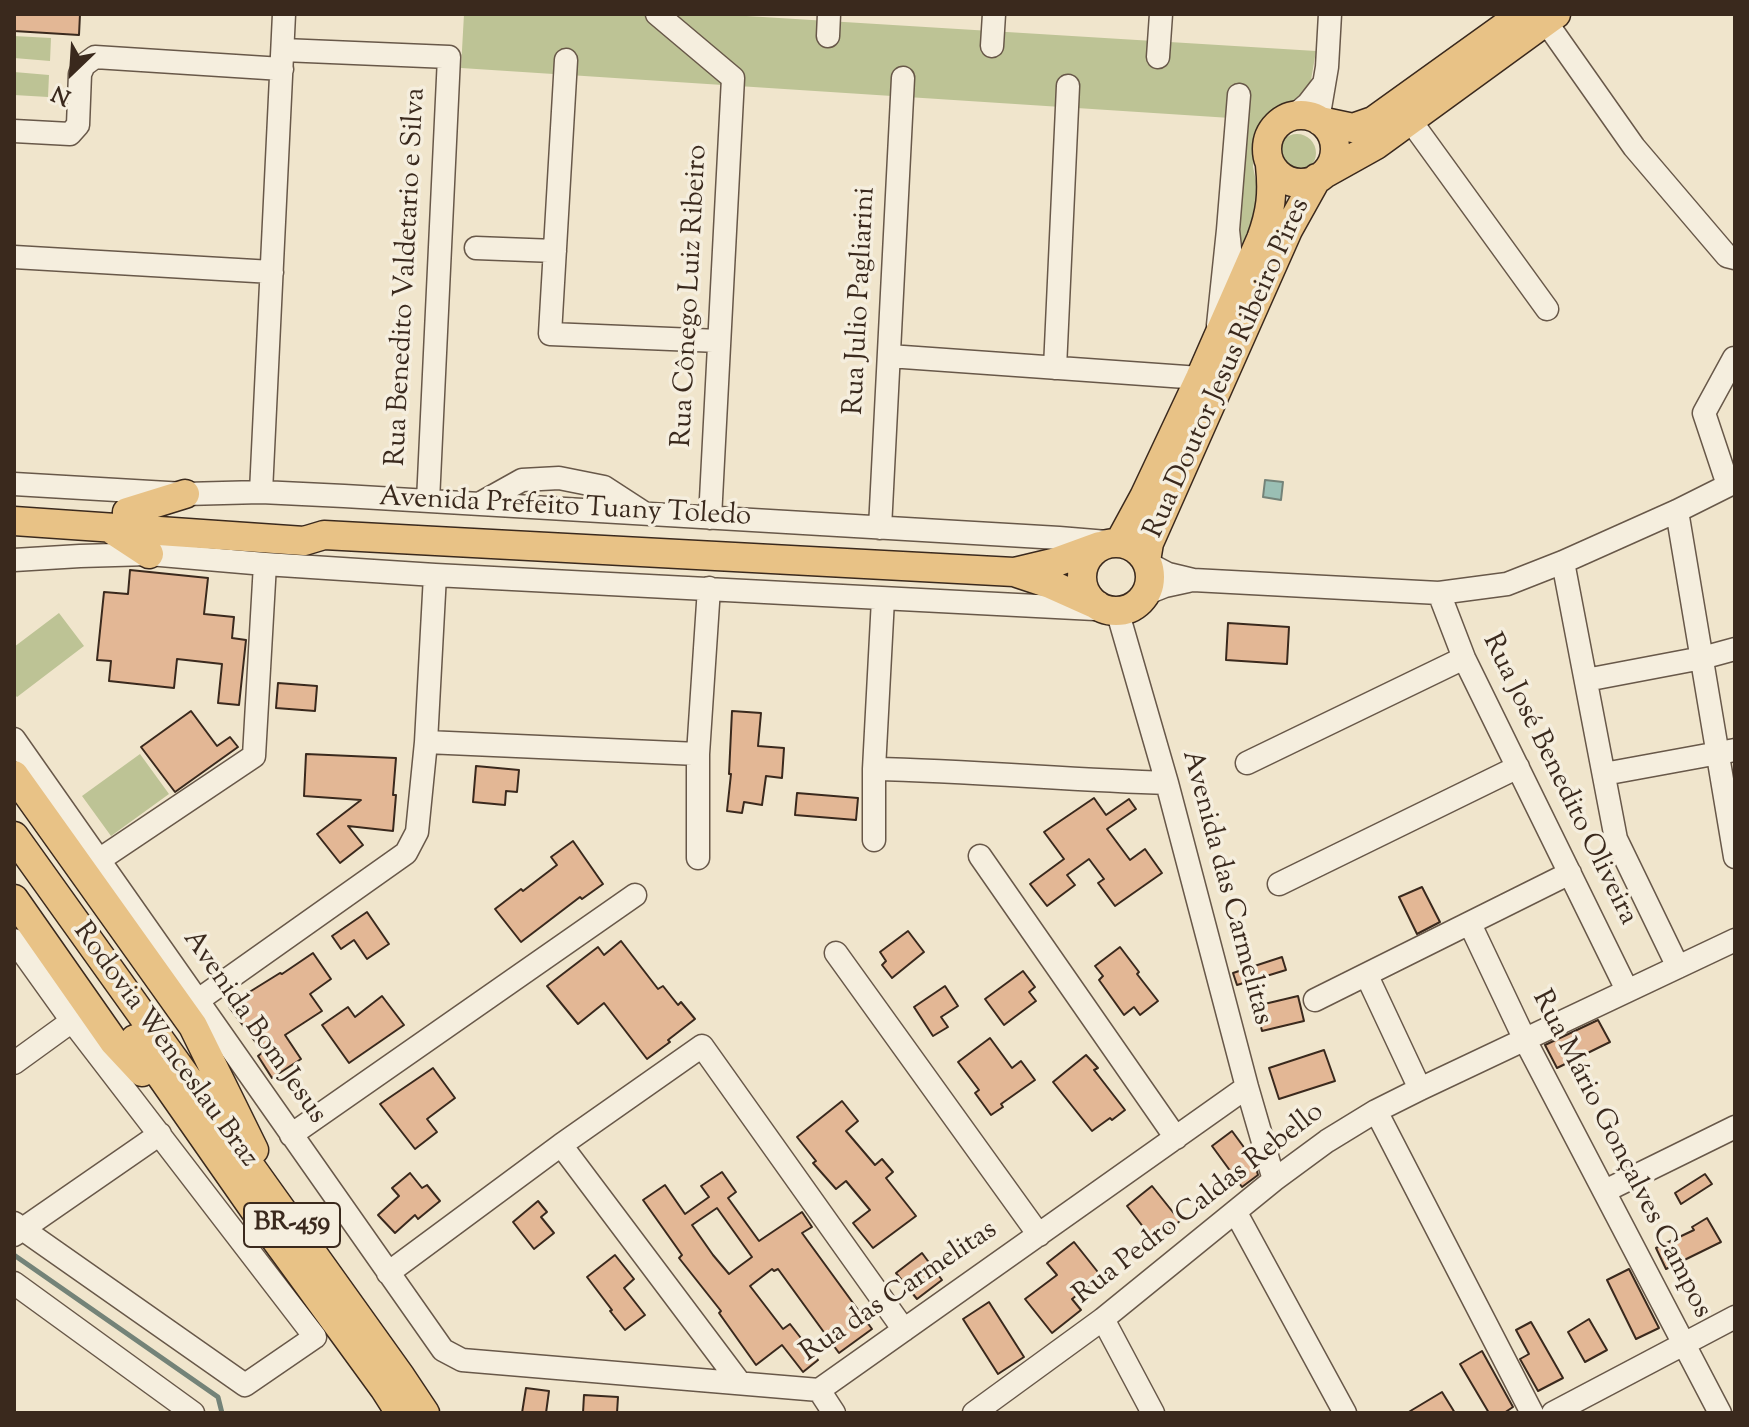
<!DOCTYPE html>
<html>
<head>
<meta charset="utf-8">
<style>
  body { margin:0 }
  #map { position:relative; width:1749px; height:1427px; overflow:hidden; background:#f0e5cc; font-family:"Sorts Mill Goudy",serif }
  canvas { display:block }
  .frame { position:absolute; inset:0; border:16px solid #3a291d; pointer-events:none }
  .north { position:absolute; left:32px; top:32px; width:80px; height:80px; -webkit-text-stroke:6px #f5eede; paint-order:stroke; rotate:205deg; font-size:22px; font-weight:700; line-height:32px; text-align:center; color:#3a291d }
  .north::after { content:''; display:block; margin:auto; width:28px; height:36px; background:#3a291d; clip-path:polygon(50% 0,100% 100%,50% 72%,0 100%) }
</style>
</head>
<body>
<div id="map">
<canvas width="1749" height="1427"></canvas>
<div class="frame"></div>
<div class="north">N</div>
</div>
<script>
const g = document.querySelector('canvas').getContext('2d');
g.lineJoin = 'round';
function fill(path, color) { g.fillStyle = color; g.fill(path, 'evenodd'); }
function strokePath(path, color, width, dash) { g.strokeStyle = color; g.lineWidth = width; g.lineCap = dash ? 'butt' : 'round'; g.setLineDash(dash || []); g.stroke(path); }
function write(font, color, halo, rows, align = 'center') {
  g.font = font + ' "Sorts Mill Goudy",serif'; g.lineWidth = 7; g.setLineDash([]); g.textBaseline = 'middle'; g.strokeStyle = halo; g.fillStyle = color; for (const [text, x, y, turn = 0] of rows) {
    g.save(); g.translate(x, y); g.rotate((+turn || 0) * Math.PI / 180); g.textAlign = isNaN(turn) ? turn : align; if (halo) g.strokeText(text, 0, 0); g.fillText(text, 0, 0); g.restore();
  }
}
const green = new Path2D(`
  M464,14H714L1316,51L1310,86L1296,101L1260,126L1253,144V167L1260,200L1243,253L1239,250L1246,119L461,68Z
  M14,36L51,38L50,61L14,58Z
  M14,72L49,75L48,97L14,95Z
  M1278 153a19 19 0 1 1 38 0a19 19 0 1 1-38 0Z
  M59,613L84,646L17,697L14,694V647Z
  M140,754L169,794L111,836L82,796Z`);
const water = new Path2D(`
  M1265,480L1283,482L1281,500L1263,497Z`);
const stream = new Path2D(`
  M14,1255L218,1397L222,1413`);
const building = new Path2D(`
  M14,14H80L79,35L14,31Z
  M130,570L208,578L204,614L234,617L232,638L246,640L239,705L218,703L222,664L177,659L174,688L109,681L111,661L97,660L104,592L128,594Z
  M1228,623L1289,627L1287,664L1226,660Z
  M278,683L317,686L315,711L276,708Z
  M191,711L217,746L230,737L238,747L175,792L141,747Z
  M732,711L761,713L758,746L784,748L782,778L766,776L762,805L744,802L742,813L727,811L731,774H729Z
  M306,754L396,758L393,795H396L393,831L348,826L363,845L340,863L317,834L361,800L304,796Z
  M476,766L519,770L517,792L506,791L505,805L473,802Z
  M797,793L858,798L856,820L795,815Z
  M1094,798L1106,815L1129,799L1136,809L1107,829L1130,860L1145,849L1162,873L1115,906L1098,883L1104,879L1089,859L1067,875L1075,885L1047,906L1030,884L1064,859L1044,832Z
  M573,841L603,884L582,899L580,897L521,942L495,909L521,889L523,891L557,865L551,857Z
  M1422,887L1440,922L1417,934L1399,897Z
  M367,912L389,944L367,959L354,940L341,949L332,936Z
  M908,931L924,952L892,978L882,965L886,961L880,952Z
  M621,941L658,989L663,986L678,1005L681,1002L695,1019L668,1040L670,1042L647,1059L604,1003L578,1024L547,986L598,947L604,955Z
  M1120,947L1139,972L1137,974L1158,1001L1140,1015L1134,1007L1124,1015L1099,980L1103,976L1095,966Z
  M313,953L331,979L310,994L322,1011L285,1035L301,1059L272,1078L258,1056L263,1052L229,1007L251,991L280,973L282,974Z
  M1282,957L1286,970L1237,985L1233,973Z
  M1023,971L1035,987L1029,992L1036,1001L1004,1025L985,999Z
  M945,986L958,1006L941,1017L948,1027L933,1036L914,1007Z
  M382,996L404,1025L349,1063L322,1025L348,1007L355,1017Z
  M1298,996L1304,1021L1262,1031L1256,1006Z
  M1598,1020L1610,1042L1557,1068L1545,1045Z
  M990,1038L1012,1068L1021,1061L1035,1080L1001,1104L1003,1107L991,1115L975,1093L979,1090L958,1062Z
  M1324,1050L1335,1081L1279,1099L1269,1068Z
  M1086,1055L1098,1068L1094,1070L1125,1110L1112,1120L1110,1118L1092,1131L1053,1082Z
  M433,1068L455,1098L427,1119L437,1132L415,1149L380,1104Z
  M842,1101L858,1121L846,1131L875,1165L882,1159L893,1172L886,1178L916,1216L873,1248L853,1223L870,1210L846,1181L836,1189L813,1163L816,1161L797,1137Z
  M1232,1131L1254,1161L1258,1175L1242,1187L1212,1146Z
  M722,1172L736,1192L728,1198L759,1241L802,1212L812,1227L802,1233L872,1329L839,1353L778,1269L774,1271L772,1269L750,1286L783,1329L790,1324L818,1360L803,1372L782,1345L756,1365L719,1313L721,1311L679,1258L682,1255L643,1200L665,1185L685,1214L709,1197L701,1186ZM717,1208L752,1257L729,1274L713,1255L692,1225Z
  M410,1173L422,1188L427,1185L440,1201L418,1219L415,1215L395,1233L378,1215L399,1196L392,1188Z
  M1705,1174L1712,1184L1681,1204L1675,1193Z
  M1152,1186L1180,1221L1154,1241L1127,1206Z
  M538,1201L547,1212L541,1217L554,1233L534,1249L513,1222Z
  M1707,1218L1721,1242L1666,1269L1656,1248L1694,1230L1692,1227Z
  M1074,1242L1101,1276L1072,1299L1081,1310L1052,1333L1025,1299L1057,1275L1047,1263Z
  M922,1253L942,1280L917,1299L896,1273Z
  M615,1255L634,1279L624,1288L645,1315L625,1330L610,1311L612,1310L587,1277Z
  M1629,1269L1659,1328L1636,1339L1607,1280Z
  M989,1302L1024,1357L998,1374L963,1319Z
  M1589,1319L1607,1350L1585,1362L1568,1332Z
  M1531,1322L1563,1378L1538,1391L1520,1359L1529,1354L1516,1330Z
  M1482,1351L1513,1407L1504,1413H1489L1460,1364Z
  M526,1388L549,1391L546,1413H522Z
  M1442,1392L1455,1413H1407Z
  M584,1395L618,1397L617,1413H583Z`);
const minor = new Path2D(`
  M657,14L733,78L710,518
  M1546,22L1634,147L1727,256L1735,258
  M828,36L829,14
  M992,46L994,14
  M283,50L449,57L428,501
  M1158,57L1161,14
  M566,60L550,334L719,341
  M1295,115L1308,104L1322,86
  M1318,120L1327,67L1330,14
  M1410,120L1547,309
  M14,131L70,134L78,125L80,74L84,65L95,57L282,69
  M1228,230L1239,95
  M476,248L555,251
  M14,257L272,272
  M1218,325L1228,230L1231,258L1237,266H1250
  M889,356L1200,378
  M1055,368L1068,86
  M14,484L185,494L261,492L344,496L1059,538L1107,542
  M1728,485L1704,413L1734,358
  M261,492L284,14
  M479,504L522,480L559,478L604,487L644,513
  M1677,511L1735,857
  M880,528L903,78
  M14,560L80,556L149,554L265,564L435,575L1114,610
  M1563,562L1616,839L1678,967
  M1147,563L1168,574L1193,580L1439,593L1507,584L1563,562L1677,511L1735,482
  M1439,593L1464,658L1627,990
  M1145,594L1165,586L1188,581
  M1117,610L1167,783L1247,1087L1274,1180
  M1586,680L1702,658L1735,649
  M14,739L443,1350L462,1360L819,1390L1247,1087
  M426,742L698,754
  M1247,763L1464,658
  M874,769C972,771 1069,780 1167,783
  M1604,774L1735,750
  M874,840V769L883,599
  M980,856L1176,1138
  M698,858V754L709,588
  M99,860L254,756L265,564
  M1279,884L1518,767
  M1470,924L1525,1040L1720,1413
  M14,940L72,1021L315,1337L245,1385L14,1223
  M836,953L1039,1235
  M1367,976L1420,1089
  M1315,1000L1570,873
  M197,1001L406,853L417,832L426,742L435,575
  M14,1063L72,1021
  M1376,1111L1532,1413
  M291,1135L635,895
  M561,1145L740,1383
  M1605,1191L1735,1127
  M1236,1213L1345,1413
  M14,1235L160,1134
  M388,1273L561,1145L702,1046L904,1330
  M14,1283L193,1413
  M1103,1319L1153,1413
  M819,1390L834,1413
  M974,1413L1103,1319L1274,1180L1327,1141L1376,1111L1420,1089L1735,940
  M1553,1413L1735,1317`);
const major = new Path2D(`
  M1267 149a34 34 0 1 1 68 0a34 34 0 1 1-68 0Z
  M1320,121L1353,128L1373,121L1522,14
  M1324,174L1376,145L1556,14
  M127,512L185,494
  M14,521L304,541L324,535L1014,572L1050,584L1097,605
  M111,529L149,554
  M1119,543L1144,497L1200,378L1261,239C1271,212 1273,193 1270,165
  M1082 577a34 34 0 1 1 68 0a34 34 0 1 1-68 0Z
  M1146,561L1149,543L1288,230L1317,178
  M1014,572L1056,562L1100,546
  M14,775L193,1026L254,1150
  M14,836L401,1377L425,1413
  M14,899L114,1042L142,1072
  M135,1039L265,1225L384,1388L400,1413`);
const shields = [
  [292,1225,96]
];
const shieldNames = [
  ["BR-459",292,1225]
];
const streetNames = [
  ["Rua Benedito Valdetario e Silva",408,277,-87],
  ["Rua Cônego Luiz Ribeiro",692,296,-87],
  ["Rua Julio Pagliarini",862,301,-87],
  ["Rua Doutor Jesus Ribeiro Pires",1229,369,-66],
  ["Avenida Prefeito Tuany Toledo",565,509,3],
  ["Rua José Benedito Oliveira",1558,780,64],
  ["Avenida das Carmelitas",1225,888,75],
  ["Avenida Bom Jesus",253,1028,55],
  ["Rodovia Wenceslau Braz",164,1046,54],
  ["Rua Mário Gonçalves Campos",1620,1155,63],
  ["Rua Pedro Caldas Rebello",1200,1205,-38],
  ["Rua das Carmelitas",900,1293,-34]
];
fill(green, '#bdc395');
fill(water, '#9abfb4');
strokePath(water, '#748378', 2);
strokePath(stream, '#748378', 5);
fill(building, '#e3b795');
strokePath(building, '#3a291d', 2);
strokePath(minor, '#685849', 25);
strokePath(major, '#3a291d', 31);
strokePath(minor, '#f5eede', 22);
strokePath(major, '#e8c286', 28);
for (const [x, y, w] of shields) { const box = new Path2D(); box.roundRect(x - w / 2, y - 22, w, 44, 6); g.fillStyle = '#f5eede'; g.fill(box); strokePath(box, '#3a291d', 2); }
write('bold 26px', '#3a291d', null, shieldNames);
write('28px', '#3a291d', '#f5eede', streetNames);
</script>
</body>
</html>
